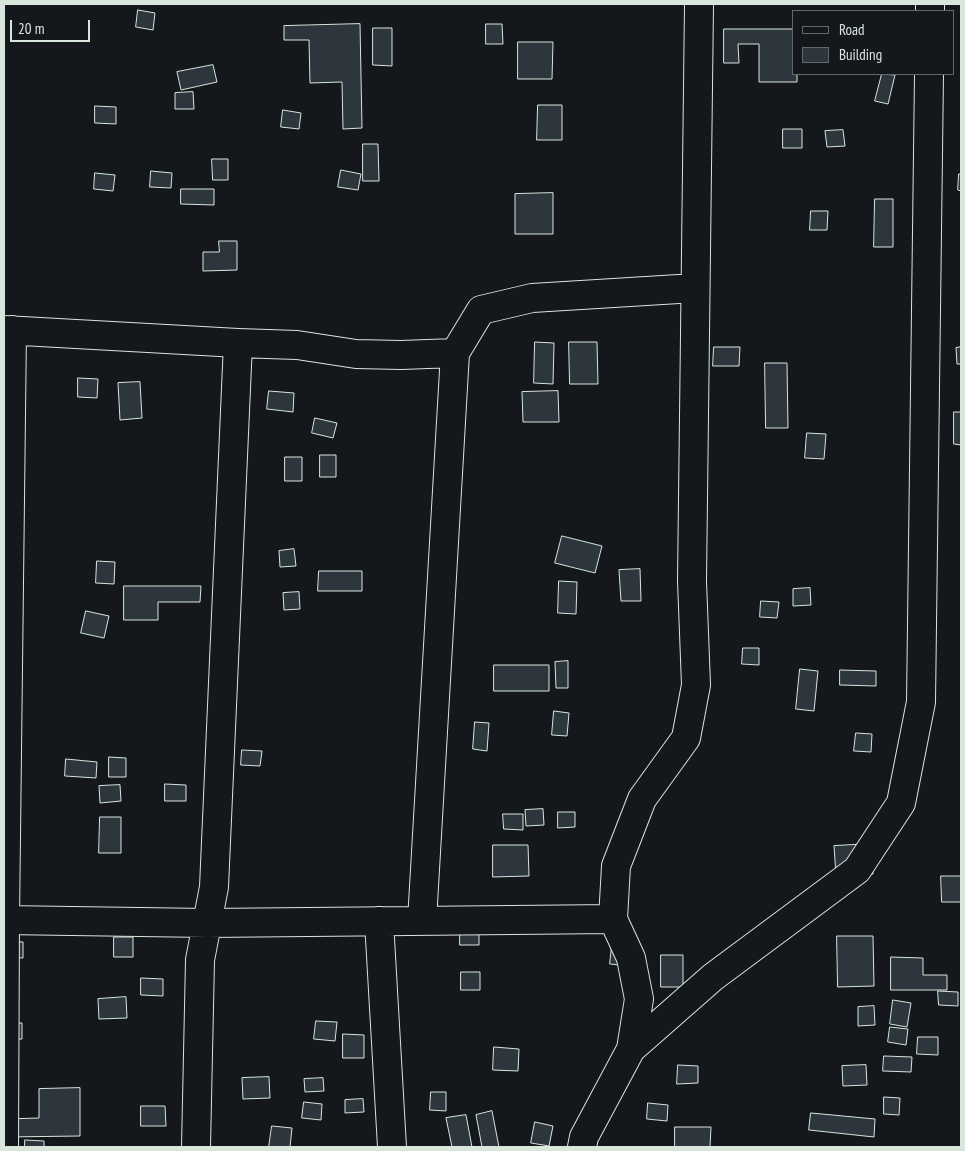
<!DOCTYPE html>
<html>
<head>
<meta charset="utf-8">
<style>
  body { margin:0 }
  #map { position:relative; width:965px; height:1151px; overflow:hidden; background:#14181c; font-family:"PT Sans Narrow",sans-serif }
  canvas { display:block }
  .frame { position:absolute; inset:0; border:5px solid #d8e6dc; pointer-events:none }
  .legend { position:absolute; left:792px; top:10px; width:162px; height:65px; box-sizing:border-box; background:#14181c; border:1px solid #626a69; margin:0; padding:6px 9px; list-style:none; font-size:15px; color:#d8e6dc }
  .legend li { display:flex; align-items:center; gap:10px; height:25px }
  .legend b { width:25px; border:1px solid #626a69 }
  .scale { position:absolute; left:10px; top:20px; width:80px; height:22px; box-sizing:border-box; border:2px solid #d8e6dc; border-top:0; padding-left:6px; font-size:15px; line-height:18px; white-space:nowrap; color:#d8e6dc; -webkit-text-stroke:4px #14181c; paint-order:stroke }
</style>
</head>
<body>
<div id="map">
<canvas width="965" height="1151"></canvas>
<div class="frame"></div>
<ul class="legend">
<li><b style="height:6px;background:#14181c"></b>Road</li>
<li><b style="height:14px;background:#2c363c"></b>Building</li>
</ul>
<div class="scale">20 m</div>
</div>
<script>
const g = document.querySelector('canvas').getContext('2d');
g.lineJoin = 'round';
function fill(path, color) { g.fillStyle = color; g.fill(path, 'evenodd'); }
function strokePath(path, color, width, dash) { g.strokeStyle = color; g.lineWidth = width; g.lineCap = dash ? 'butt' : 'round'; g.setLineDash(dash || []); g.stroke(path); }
const building = new Path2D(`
  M138,10L155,13L153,30L136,27Z
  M360,24L362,128L343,129L342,82L310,83L309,40H284V26Z
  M486,24H502L503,44H486Z
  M373,28H392V66L373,65Z
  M724,29H794V74H797V82H759V44H738L739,63H724Z
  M518,42H553L552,79H518Z
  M213,65L217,82L181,90L177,72Z
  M882,74L895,75L888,104L875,101Z
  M193,92L194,109H175V93Z
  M538,105H562V140H537Z
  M95,106L116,107V124L95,123Z
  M283,110L301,113L299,129L281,127Z
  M783,129H802V148H783Z
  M843,130L845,146L827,147L825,131Z
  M363,144H378L379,181H363Z
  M212,159H228V180H213Z
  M341,170L361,174L358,190L338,187Z
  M151,171L172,173L171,188L150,187Z
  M95,173L115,175L113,191L94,189Z
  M959,174H961V191L958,190Z
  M181,189H214V205L181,204Z
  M553,193V234H515V194Z
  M875,199H893V247H874Z
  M811,211H828L827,230H810Z
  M219,241H237V270L203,271V252H219Z
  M535,342L554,343L553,384L534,383Z
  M569,342H597L598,384H570Z
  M714,347H740L739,366H713Z
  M961,347V364H957L956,348Z
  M765,363H787L788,428H766Z
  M78,378L98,379L97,398L78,397Z
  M140,382L142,418L120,420L118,383Z
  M269,391L294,393L293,412L267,409Z
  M558,391L559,422H523L522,392Z
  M954,412H961V445L954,444Z
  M315,418L337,423L333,438L312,433Z
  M807,433L826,434L824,459L805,458Z
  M320,455H336V477H320Z
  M285,457H302V481H285Z
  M562,536L602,546L595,573L555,563Z
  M294,549L296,566L280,567L279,551Z
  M97,561L115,562L114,584L96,583Z
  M640,569L641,601H621L619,570Z
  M319,571H362V591H318Z
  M559,581L577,582L576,614L558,613Z
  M124,586H201L200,602H158V620H124Z
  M810,588L811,605L793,606V589Z
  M299,592L300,609L284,610L283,593Z
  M761,601L779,602L777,618L760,617Z
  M86,611L109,616L104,638L81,633Z
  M743,648H759V665L742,664Z
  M568,661V688H556L555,662Z
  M494,665H549V691H494Z
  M800,669L818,671L814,711L796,709Z
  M840,670L876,671V686L840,685Z
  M554,711L569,713L567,736L552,735Z
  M475,722L489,723L487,751L473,749Z
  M856,733L872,734L871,752L854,751Z
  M242,750L262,751L260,766L241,765Z
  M109,757L126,758V777H109Z
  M66,759L97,762L96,778L65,776Z
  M165,784L186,785V801H165Z
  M120,785L121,801L100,803L99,786Z
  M543,809L544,825L526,826L525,810Z
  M558,812H575V827L558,828Z
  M503,814H523V830L504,829Z
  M100,817H121V853H99Z
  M871,844L873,874L836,875L834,846Z
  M493,845H528L529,876L493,877Z
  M941,876H961V902H942Z
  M460,928H479V945H460Z
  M837,936H873L874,986L838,987Z
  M114,937H133V957H114Z
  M5,941L23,942V958L5,957Z
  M612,944L629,966L610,964Z
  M661,955H683V987H661Z
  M891,957L923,958V975H947V990H891Z
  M461,972H480V990H461Z
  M141,978L163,979V996L141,995Z
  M938,991L958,992V1006L939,1005Z
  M126,997L127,1018L99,1019L98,999Z
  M893,1000L911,1003L907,1027L890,1024Z
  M874,1006L875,1025L858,1026V1007Z
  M316,1021L337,1022L335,1041L314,1039Z
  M7,1023H22V1039H7Z
  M890,1027L908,1029L906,1045L888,1042Z
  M343,1034L364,1035V1058H343Z
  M918,1037H938V1055L917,1054Z
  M494,1047L519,1049L518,1071L493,1070Z
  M884,1056L912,1057L911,1072L883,1071Z
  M678,1065L698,1066V1083L677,1084Z
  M866,1065L867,1085L843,1086L842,1066Z
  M269,1077L270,1098L243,1099L242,1078Z
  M323,1078L324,1091L305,1092L304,1079Z
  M80,1088V1136L5,1137V1119L39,1118V1089Z
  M431,1092H446V1111L430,1110Z
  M884,1097L900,1098L899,1115L884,1114Z
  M363,1099L364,1112L345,1113V1100Z
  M304,1102L322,1104L321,1120L302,1118Z
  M648,1103L668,1105L667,1121L647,1119Z
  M141,1106H165L166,1126H141Z
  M492,1111L499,1147H482L476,1115Z
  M811,1113L875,1119L874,1137L809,1130Z
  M466,1115L472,1147H452L446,1118Z
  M535,1122L553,1126L549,1146L531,1143Z
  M272,1126L292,1128L290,1147H269Z
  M675,1127H711L710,1147H675Z
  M25,1140L44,1141V1147H25Z`);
const minor = new Path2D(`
  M930,11V4
  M4,330L238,343L297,345L356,354L401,355L455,353
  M4,920L207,923L613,919
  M379,921L392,1147
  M422,921L455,353L481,310L532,298L695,288
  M631,1049L713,977L857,870L901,803L921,702L929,74
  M4,1147L5,920L12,330
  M196,1147L200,960L214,887L238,343
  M582,1147L584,1137L631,1049L639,999L631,958L613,919L616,866L642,799L686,738L696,685L692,581L699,4`);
fill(building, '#2c363c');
strokePath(building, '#d8e6dc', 1);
strokePath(minor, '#d8e6dc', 30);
strokePath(minor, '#14181c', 28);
</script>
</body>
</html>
